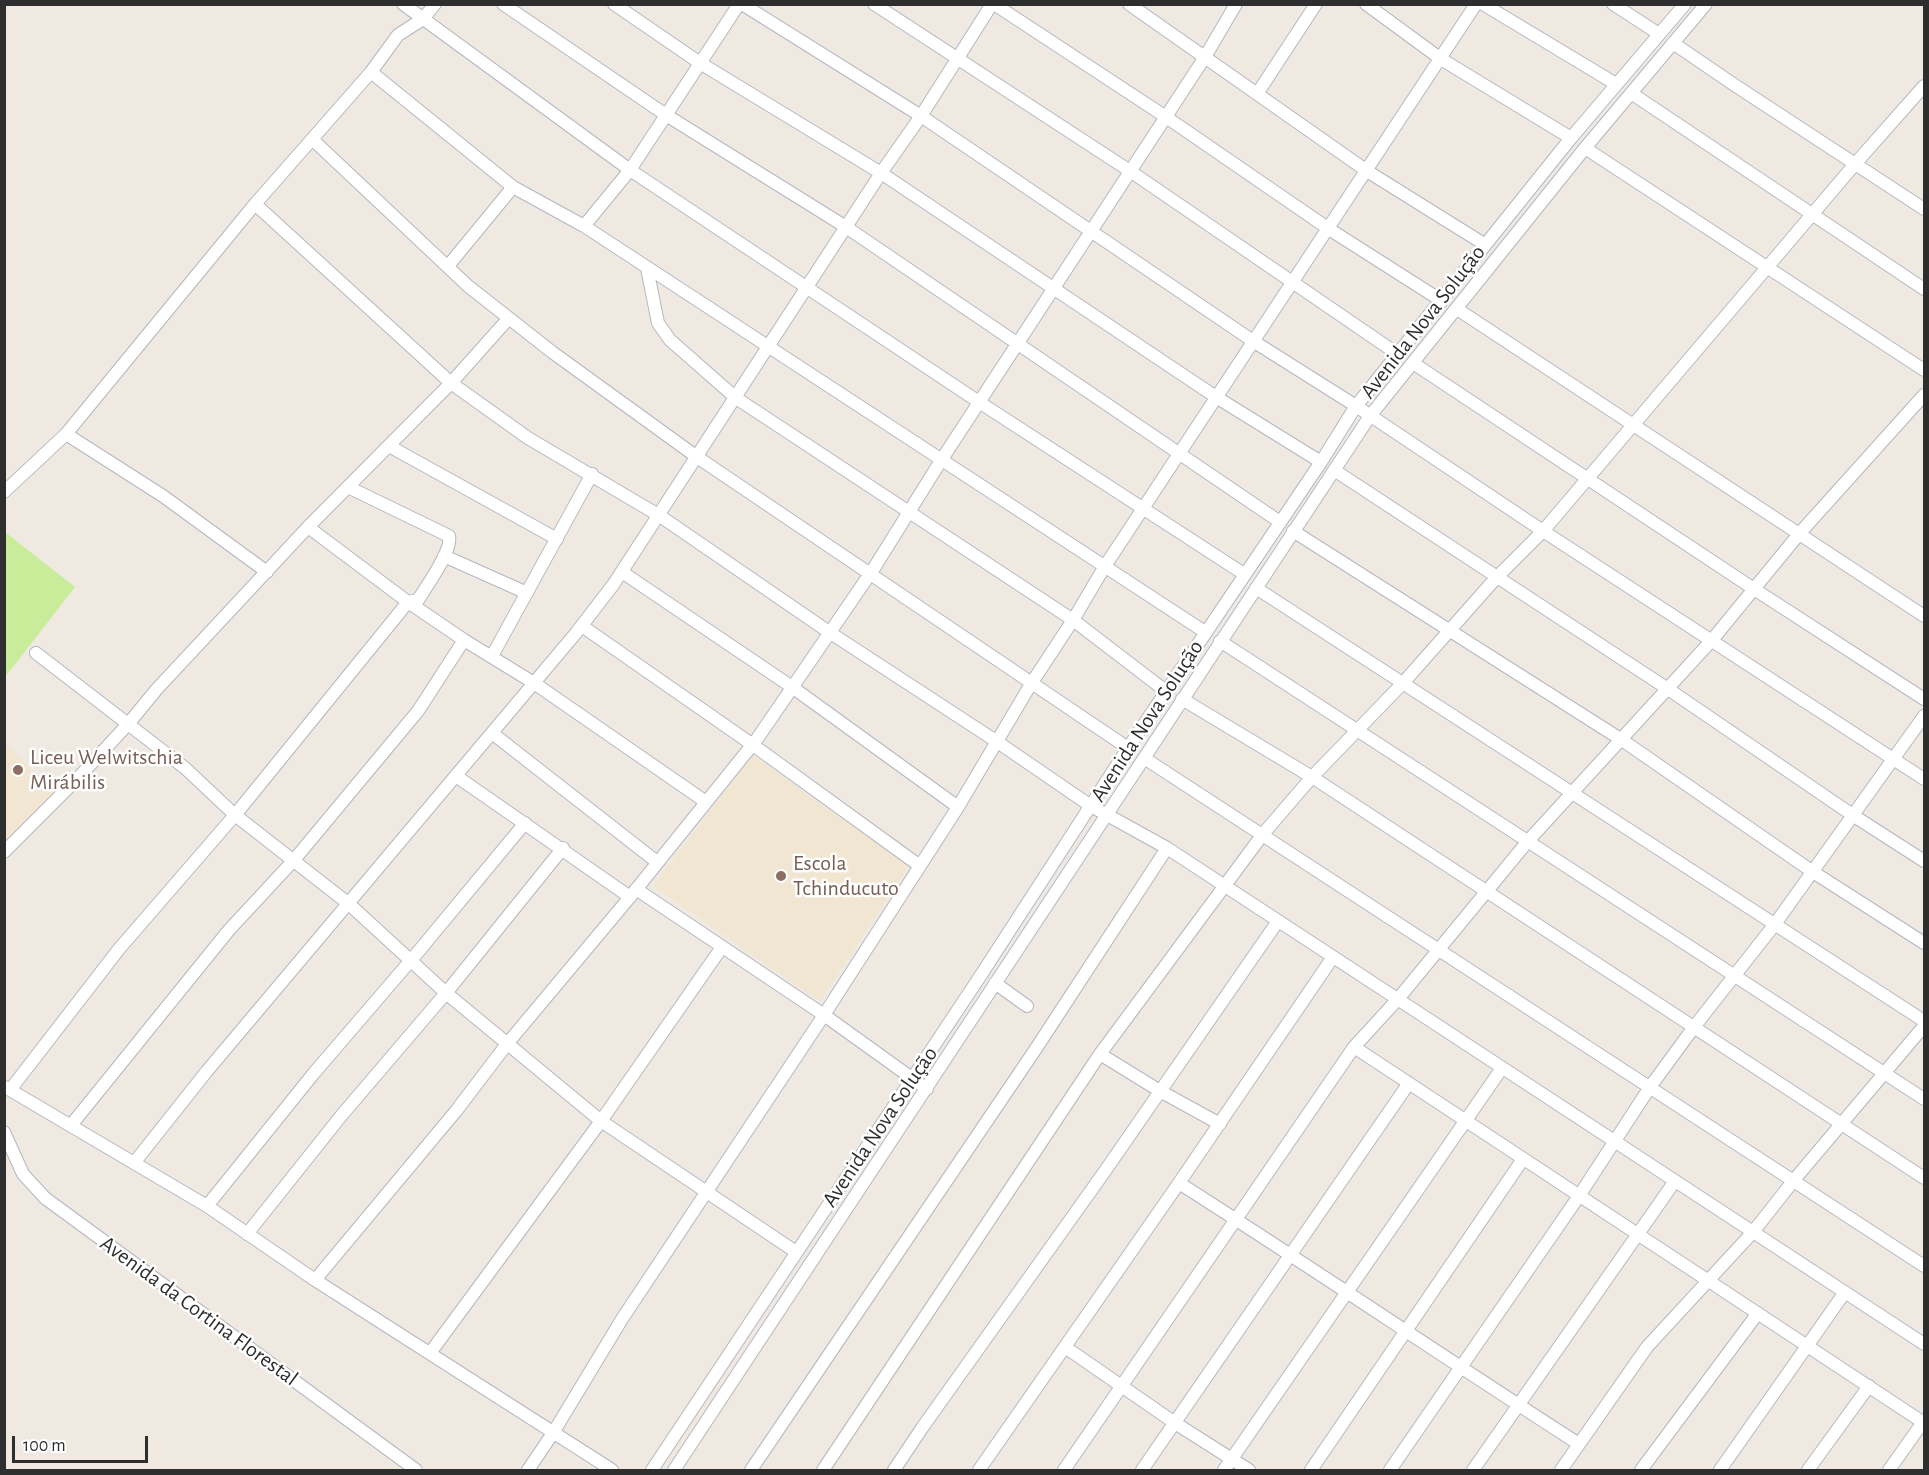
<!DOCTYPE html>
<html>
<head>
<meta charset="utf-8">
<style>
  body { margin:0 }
  #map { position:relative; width:1929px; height:1475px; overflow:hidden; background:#efe9e1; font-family:"Alegreya Sans",sans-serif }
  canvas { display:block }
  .frame { position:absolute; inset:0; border:6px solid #2e2e2e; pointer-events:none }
  .scale { position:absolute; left:12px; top:1436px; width:136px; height:27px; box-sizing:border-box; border:3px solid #2e2e2e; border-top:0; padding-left:8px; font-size:18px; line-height:21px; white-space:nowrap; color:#2e2e2e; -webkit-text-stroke:4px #fff; paint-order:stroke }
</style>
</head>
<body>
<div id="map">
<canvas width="1929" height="1475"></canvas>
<div class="frame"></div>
<div class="scale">100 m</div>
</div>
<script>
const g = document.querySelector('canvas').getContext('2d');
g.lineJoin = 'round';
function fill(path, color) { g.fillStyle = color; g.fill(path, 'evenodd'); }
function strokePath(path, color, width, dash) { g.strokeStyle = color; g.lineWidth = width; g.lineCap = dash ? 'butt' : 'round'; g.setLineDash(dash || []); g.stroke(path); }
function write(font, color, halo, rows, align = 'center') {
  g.font = font + ' "Alegreya Sans",sans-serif'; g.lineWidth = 5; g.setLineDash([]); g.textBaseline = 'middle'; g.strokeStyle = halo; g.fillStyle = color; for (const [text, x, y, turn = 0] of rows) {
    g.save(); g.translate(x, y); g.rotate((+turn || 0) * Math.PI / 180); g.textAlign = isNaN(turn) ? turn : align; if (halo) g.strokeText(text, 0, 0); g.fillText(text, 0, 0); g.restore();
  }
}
const education = new Path2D(`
  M5,742L58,798L5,852Z
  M752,755L908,866L820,1001L653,886Z`);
const pitch = new Path2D(`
  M5,532L75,587L5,677Z`);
const minor = new Path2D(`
  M403,4L630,170L979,402L1244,574
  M503,4L666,115L846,227L1280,522
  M614,4L700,63L881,173L1216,397L1321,462
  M742,4L921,116L1253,341L1356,406L1543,531L1924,779
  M874,4L1130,171L1399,355
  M994,4L1166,117L1329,229L1442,301
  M1129,4L1367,171L1484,244
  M1366,4L1441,59L1571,138
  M1483,4L1616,84
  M1613,4L1659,34
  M1673,43L1733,84L1924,209
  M371,72L513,187L584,226L1205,632
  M1631,93L1924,289
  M1257,94L1316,4
  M312,139L468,286L552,352L697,457L1128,748
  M1585,148L1924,370
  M255,204L451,383L528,438L660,516L829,632L996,741L1091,806L1167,848L1924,1344
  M584,226L630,170L739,4
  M448,266L513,187
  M647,268L658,323L670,340L736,398L1073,620L1167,692
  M1457,309L1924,616
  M1413,363L1754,589L1924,699
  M66,434L163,496L267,572
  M389,446L557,539
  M1334,470L1668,689L1854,816L1924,861
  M4,492L66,434L255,204L371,72L398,35L423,19L435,4
  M308,527L408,602L464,640L534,683L706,802
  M1293,531L1622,740L1813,872L1924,943
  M444,556L527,593
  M622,572L792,687L958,807
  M1256,588L1924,1021
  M582,626L753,745L920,866
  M1220,641L1924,1099
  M36,653L185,768L235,815L349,904L446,993L601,1121L796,1252
  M492,656L592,474
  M1182,699L1312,777L1924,1178
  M492,733L657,862
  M1144,758L1924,1266
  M456,776L630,897
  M4,852L79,777L129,723L156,690L308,527L451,383L509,318
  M636,889L824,1015L927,1089
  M995,983L1027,1006
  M1354,1047L1924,1423
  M1100,1054L1160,1091L1220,1124
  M5,1087L207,1206L315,1280L612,1470
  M10,1090L119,949L235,815L408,602L418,600C426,587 453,550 449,536L348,487
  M72,1124L229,930L294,860L418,711L464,640
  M4,1132L23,1174L45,1198L416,1470
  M134,1163L207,1071L576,633L613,585L881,173L921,116L992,4
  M1179,1183C1314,1269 1445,1358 1579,1444
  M207,1206L314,1073L418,952L525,823
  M247,1234L341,1116L446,993L563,848
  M315,1280L456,1111L507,1044L630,897L757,739L874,568L942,459L1205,57L1236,4
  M1065,1347L1175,1423L1249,1470
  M430,1353L601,1121L722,947
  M528,1470L553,1433L622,1319L824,1015L958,807L1031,684L1073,620L1105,566L1476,4
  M652,1470L981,975L1128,748L1321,462L1356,406L1571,138L1685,4
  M674,1470L1370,416L1585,148L1706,4
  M751,1470L1037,1047L1167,848
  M823,1470L1100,1054L1263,834L1312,777L1403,683L1496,578L1543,531L1855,164L1924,86
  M894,1470L922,1428L1105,1171L1278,921
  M979,1470L1179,1183L1333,957
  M1064,1470L1354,1047L1398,999L1528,841L1712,640L1799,534L1924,395
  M1142,1470L1409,1083
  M1224,1470L1502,1068
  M1311,1470L1523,1159
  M1390,1470L1579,1196L1650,1087L1694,1027L1775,924L1924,716
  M1473,1470L1675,1181
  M1561,1470L1647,1347L1753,1232L1794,1180L1924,1026
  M1641,1470L1758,1313
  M1720,1470L1845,1292
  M1808,1470L1869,1386
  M1889,1470L1923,1422`);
const markers = [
  [18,770,6,"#8d6e63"],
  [781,876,6,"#8d6e63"]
];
const streetNames = [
  ["Avenida Nova Solução",1423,322,-52],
  ["Avenida Nova Solução",1147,721,-57],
  ["Avenida Nova Solução",880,1127,-56],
  ["Avenida da Cortina Florestal",199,1311,36]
];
const educationNames = [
  ["Liceu Welwitschia",30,757],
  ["Mirábilis",30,782],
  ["Escola",793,863],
  ["Tchinducuto",793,888]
];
fill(education, '#f0e6d1');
fill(pitch, '#c9ec9a');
strokePath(minor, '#b4b7c1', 14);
strokePath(minor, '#fff', 12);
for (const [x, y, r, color] of markers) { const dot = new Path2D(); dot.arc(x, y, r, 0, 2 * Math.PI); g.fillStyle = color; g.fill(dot); strokePath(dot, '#fff', 2); }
write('22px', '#2e2e2e', '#fff', streetNames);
write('22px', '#785e54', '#fff', educationNames, 'left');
</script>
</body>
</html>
